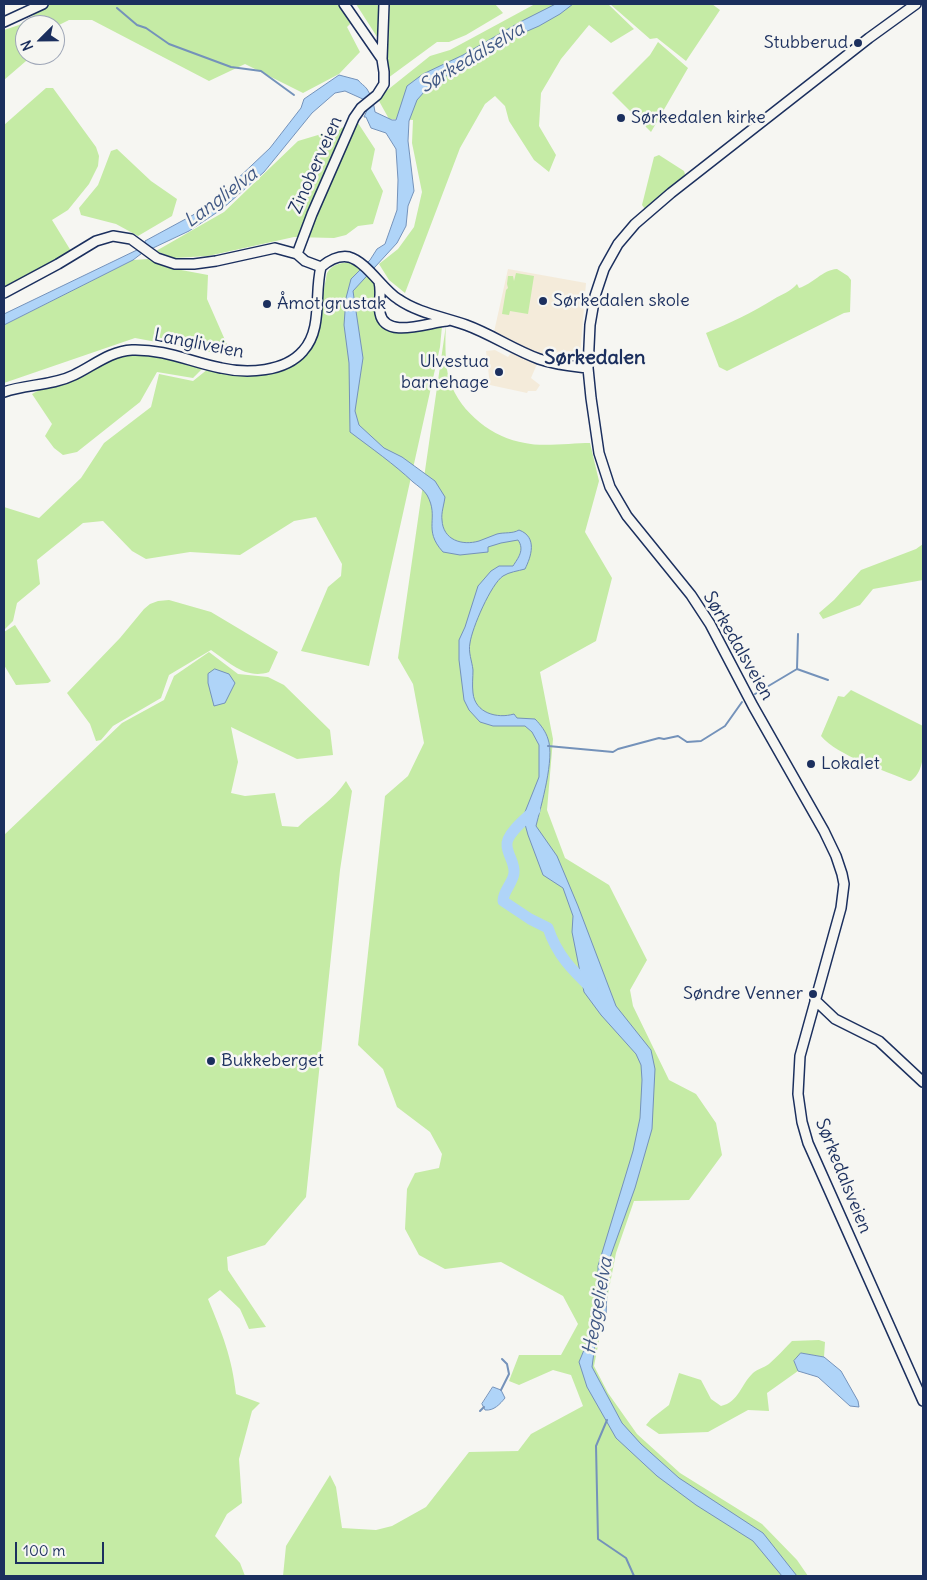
<!DOCTYPE html>
<html>
<head>
<meta charset="utf-8">
<style>
  body { margin:0 }
  #map { position:relative; width:927px; height:1580px; overflow:hidden; background:#f6f6f2; font-family:Delius,sans-serif }
  canvas { display:block }
  .frame { position:absolute; inset:0; border:5px solid #1b2f5e; pointer-events:none }
  .north { position:absolute; left:15px; top:15px; width:50px; height:50px; box-sizing:border-box; background:#f6f6f2; border:1px solid #9ea6b7; border-radius:50%; rotate:247deg; font-size:14px; font-weight:700; line-height:20px; text-align:center; color:#1b2f5e }
  .north::after { content:''; display:block; margin:auto; width:18px; height:22px; background:#1b2f5e; clip-path:polygon(50% 0,100% 100%,50% 72%,0 100%) }
  .scale { position:absolute; left:15px; top:1542px; width:89px; height:22px; box-sizing:border-box; border:2px solid #1b2f5e; border-top:0; padding-left:6px; font-size:15px; line-height:18px; white-space:nowrap; color:#1b2f5e; -webkit-text-stroke:4px #f6f6f2; paint-order:stroke }
</style>
</head>
<body>
<div id="map">
<canvas width="927" height="1580"></canvas>
<div class="frame"></div>
<div class="north">N</div>
<div class="scale">100 m</div>
</div>
<script>
const g = document.querySelector('canvas').getContext('2d');
g.lineJoin = 'round';
function fill(path, color) { g.fillStyle = color; g.fill(path, 'evenodd'); }
function strokePath(path, color, width, dash) { g.strokeStyle = color; g.lineWidth = width; g.lineCap = dash ? 'butt' : 'round'; g.setLineDash(dash || []); g.stroke(path); }
function write(font, color, halo, rows, align = 'center') {
  g.font = font + ' Delius,sans-serif'; g.lineWidth = 5; g.setLineDash([]); g.textBaseline = 'middle'; g.strokeStyle = halo; g.fillStyle = color; for (const [text, x, y, turn = 0] of rows) {
    g.save(); g.translate(x, y); g.rotate((+turn || 0) * Math.PI / 180); g.textAlign = isNaN(turn) ? turn : align; if (halo) g.strokeText(text, 0, 0); g.fillText(text, 0, 0); g.restore();
  }
}
const built = new Path2D(`
  M508,269L586,283L580,356L574,359L533,352L494,332Z
  M495,350L508,357L511,353L537,364L531,378L540,385L536,391H528L527,393L490,385L486,351Z`);
const green = new Path2D(`
  M50,4H337L352,22L347,27L360,52L339,74L303,93L245,64L209,81L92,20H69L55,27V25H25V55H33L4,80V30L19,25Z
  M356,4H495L503,13L466,35L449,42H437L388,78V61L386,51Z
  M535,4H608L634,29L611,43L589,25L561,59L541,93L539,126L556,155L549,172L534,160L509,121L505,106L495,96L485,104L460,148L405,293L389,280L379,264L398,249L414,227L422,192L412,143L413,120L389,119L379,101L385,92L430,56L450,50Z
  M610,4H712L720,10L686,61L657,38L650,39Z
  M658,42L688,68L651,132L612,93L650,55Z
  M46,88H53L96,147L99,156L98,166L89,184L68,210L52,220L71,251L66,257L4,288V125Z
  M358,123L375,149L371,169L383,191L373,224L358,226L346,235L334,238L294,237L208,256L174,258L156,251L224,212L298,141Z
  M117,149L151,181L177,199L172,216L138,236L116,224L81,215L79,208L98,185L111,151Z
  M659,155L684,171L685,174L683,178L645,209L642,205L654,157Z
  M148,259L165,267L208,275L207,299L232,356L135,338L4,383V325L133,260Z
  M353,262L375,284C379,293 374,302 375,311C379,343 422,327 442,326L440,347L369,666L301,651L328,587L341,576L342,564L316,517L294,521L240,555L190,552L146,559L132,551L103,521L83,523L37,560L40,584L17,603L13,621L4,630V507L39,518L81,478L104,443L151,407L159,374L193,381L208,369L239,374L282,370L313,347L327,273C333,263 341,263 353,262Z
  M837,269L848,276L851,280L850,312L844,313L727,371L719,367L706,333C730,323 752,313 774,299C782,294 790,292 797,284L799,288C813,284 822,270 837,269Z
  M516,273L534,276L528,314L510,311L509,315L502,314L506,290L508,288L507,284L508,276H513L514,281Z
  M446,325C445,340 445,368 450,382C461,413 493,438 525,443C541,447 572,443 590,443L599,481L585,532L612,578L596,641L540,672L553,739L547,810L565,858L609,885L647,960L630,990L633,1006L669,1080L696,1094L716,1123L722,1155L689,1200L634,1201L616,1253L594,1366L608,1393L637,1434L680,1473L762,1524L797,1560L808,1576H283L286,1546L330,1475L336,1487L342,1528L376,1530L392,1526L426,1507L469,1452L518,1451L531,1434L583,1406L571,1375L553,1370L519,1385L509,1381L519,1355H561L578,1324L563,1296L501,1262L445,1269L419,1255L405,1229L407,1189L415,1173L439,1168L442,1154L430,1132L397,1107L383,1069L358,1045L385,796L408,776L424,743L413,684L398,658Z
  M139,353L161,355L204,367L193,378L157,372L140,402L77,452L63,455L54,448L45,436L52,424L32,394L45,387L120,355Z
  M923,544V580L873,589L860,605L823,619L819,613L834,600L861,570L916,549Z
  M169,600L211,612L278,652L269,672C246,680 229,662 211,650L169,675L161,698L113,726L101,740L96,741L90,724L67,693L120,638L144,609L150,604L158,601Z
  M15,625L51,681L48,683L16,685L4,665V632Z
  M209,652L238,674L268,677L284,685L330,730L333,755L297,759L231,727L238,762L231,793L245,796L275,793L282,826L298,827C314,811 334,800 346,781L352,791L340,870L306,1197L265,1245L227,1257L228,1270L266,1327L249,1329L240,1309L220,1290L208,1299C222,1333 232,1357 236,1394L260,1403L252,1411L239,1459L242,1503L227,1514L215,1536L240,1563L245,1576H4V835L122,723L164,700L174,676Z
  M851,690L923,726C923,744 927,769 911,781H909C884,770 838,756 821,736L838,696L844,697Z
  M819,1340L825,1342L824,1357L801,1353L794,1361L798,1371L767,1393L769,1411L748,1410L708,1432L659,1434L646,1425L651,1419L669,1405L679,1373L701,1380L711,1399L721,1406C739,1402 741,1384 753,1373C757,1369 764,1368 769,1364C777,1357 784,1349 792,1341Z`);
const water = new Path2D(`
  M556,4H573L560,14L539,26L509,39L456,71L432,83L417,100L409,121L408,141L414,191L408,206L406,226L397,243L353,291L363,358L355,411L359,425L384,448L402,457L435,481L445,497C444,505 441,513 442,520C443,540 462,546 479,541C485,539 491,536 497,534C505,532 512,534 519,530C538,537 531,557 525,569C518,571 509,572 503,576C491,584 472,628 470,643C468,652 472,661 473,670C473,677 472,685 473,693C475,713 497,719 514,714L517,718L535,719C541,725 546,732 548,739C555,758 541,806 536,826L557,856L578,906L616,1006L651,1050L655,1069L652,1129L635,1188L608,1263L606,1317L596,1337L592,1367L622,1423L641,1444L679,1478L763,1533L797,1576H782L753,1541L696,1505L657,1476L616,1438L587,1387L579,1362L589,1338L598,1295V1266L633,1151L640,1118L642,1080L641,1065L636,1054L601,1015L584,992L572,932L573,916L563,888L543,875L528,835L523,817L539,777V745L532,732L525,726H493L480,722L469,710L464,700L459,660V640L465,627L478,586L491,571L499,566H513C518,558 525,550 518,540L501,543L488,547V552L460,555L443,552C422,529 440,518 427,495C424,490 418,486 413,482C394,464 371,448 350,432L349,363L344,325L346,298L351,279L370,260L377,249L385,244L397,210L398,180L396,149L386,133L371,128L366,117H364L368,108L365,100L345,91L335,93L312,113L264,172L222,209L189,231L153,248L150,247L133,260L4,325V314L139,249L145,244V241L193,215L215,200L270,148L301,108L304,99L339,75L358,80C361,84 364,85 367,89C371,95 374,104 375,112L392,120H396L407,86L423,74L463,55L522,21Z
  M215,669L229,674L235,683L225,703L214,706L208,683V674Z
  M801,1353L824,1357L841,1371L858,1401L859,1407L850,1406L818,1377L798,1371L794,1361Z
  M493,1387L501,1390L505,1398C500,1404 494,1411 485,1410L482,1404Z`);
const stream = new Path2D(`
  M117,8L137,25L146,28L169,44L231,67L261,71L294,95
  M797,669L828,680
  M755,694L797,669L798,634
  M548,746L613,752L618,749L659,738L664,739L678,736L687,742L701,741L725,726L742,702
  M501,1390L509,1374L507,1364L502,1359
  M480,1411L484,1407
  M607,1420L596,1446L598,1539L626,1558L634,1576`);
const river = new Path2D(`
  M535,810C527,817 505,835 507,846C508,856 515,863 514,873C513,883 503,891 503,901L530,919L548,928C557,955 572,970 592,989`);
const minor = new Path2D(`
  M344,4L382,59
  M916,4L869,38L671,193L635,224L618,244L604,269L595,296L590,325L588,368L591,398L599,453L610,487L627,516L691,595L710,624L753,706L824,831L836,856L842,874L844,884L841,908L800,1056L798,1094L802,1122L808,1143L923,1401
  M4,22L43,4
  M297,254L312,214L354,118L361,108L377,95L384,84V72L382,59L384,4
  M321,267C328,261 339,255 349,257C367,262 382,289 398,299C418,313 444,317 466,325C491,334 514,350 539,359C556,365 571,366 588,368
  M379,282C382,293 378,303 380,313C385,340 429,322 447,321
  M4,293L58,264L96,241L113,236L131,239L157,258L175,264H194L216,261L275,248L297,254L305,261L321,267
  M4,392C26,384 52,386 74,375C93,366 110,351 132,350C166,349 190,362 221,368C247,374 285,372 303,351C323,329 314,294 321,267
  M815,1000L835,1019L879,1041L923,1082`);
const markers = [
  [858,43,5,"#1b2f5e"],
  [621,118,5,"#1b2f5e"],
  [543,301,5,"#1b2f5e"],
  [267,304,5,"#1b2f5e"],
  [499,372,5,"#1b2f5e"],
  [811,764,5,"#1b2f5e"],
  [813,994,5,"#1b2f5e"],
  [211,1061,5,"#1b2f5e"]
];
const poiNames = [
  ["Stubberud",848,43,"right"],
  ["Sørkedalen kirke",631,118],
  ["Sørkedalen skole",553,301],
  ["Åmot grustak",277,304],
  ["Ulvestua",489,362,"right"],
  ["barnehage",489,383,"right"],
  ["Lokalet",821,764],
  ["Søndre Venner",803,994,"right"],
  ["Bukkeberget",221,1061]
];
const streetNames = [
  ["Zinoberveien",316,165,-66],
  ["Langliveien",199,344,11],
  ["Sørkedalsveien",738,646,60],
  ["Sørkedalsveien",843,1176,68]
];
const waterNames = [
  ["Sørkedalselva",472,58,-31],
  ["Langlielva",221,198,-37],
  ["Heggelielva",598,1306,-80]
];
const quarterNames = [
  ["Sørkedalen",595,358]
];
fill(built, '#f4ebda');
fill(green, '#c5eba5');
fill(water, '#afd4f8');
strokePath(water, '#7492ba', 1);
strokePath(stream, '#7492ba', 2);
strokePath(river, '#afd4f8', 11);
strokePath(minor, '#1b2f5e', 12);
strokePath(minor, '#f6f6f2', 9);
for (const [x, y, r, color] of markers) { const dot = new Path2D(); dot.arc(x, y, r, 0, 2 * Math.PI); g.fillStyle = color; g.fill(dot); strokePath(dot, '#f6f6f2', 2); }
write('18px', '#1b2f5e', '#f6f6f2', poiNames, 'left');
write('18px', '#1b2f5e', '#f6f6f2', streetNames);
write('italic 19px', '#405884', '#f6f6f2', waterNames);
write('bold 20px', '#1b2f5e', '#f6f6f2', quarterNames);
</script>
</body>
</html>
